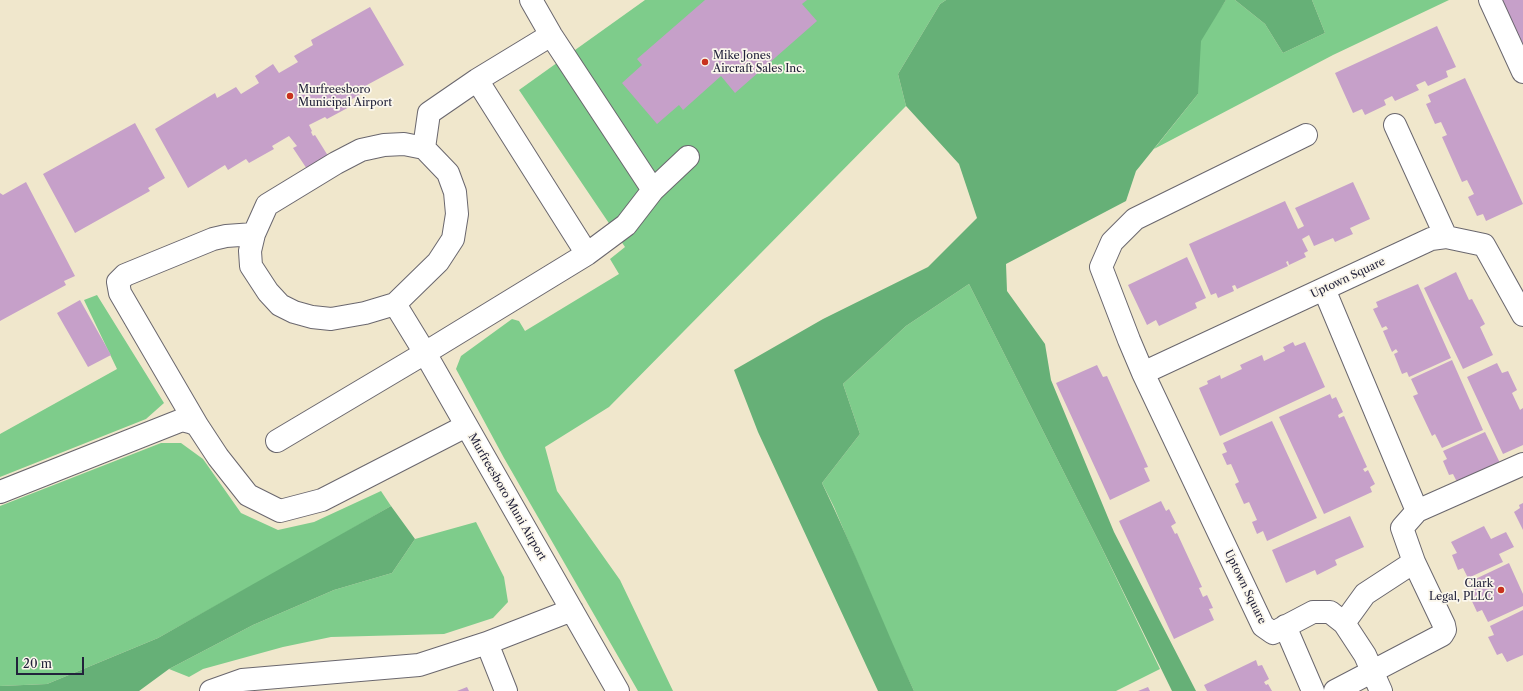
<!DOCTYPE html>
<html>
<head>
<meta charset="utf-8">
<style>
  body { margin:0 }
  #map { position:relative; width:1523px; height:691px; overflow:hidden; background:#f0e7cc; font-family:"Libre Caslon Text",serif }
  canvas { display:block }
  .scale { position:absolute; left:16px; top:657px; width:68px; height:18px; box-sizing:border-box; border:2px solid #22223b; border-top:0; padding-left:5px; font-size:12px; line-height:14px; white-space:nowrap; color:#22223b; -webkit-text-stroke:3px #fbf7ec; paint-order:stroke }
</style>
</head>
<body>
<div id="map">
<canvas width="1523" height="691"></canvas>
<div class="scale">20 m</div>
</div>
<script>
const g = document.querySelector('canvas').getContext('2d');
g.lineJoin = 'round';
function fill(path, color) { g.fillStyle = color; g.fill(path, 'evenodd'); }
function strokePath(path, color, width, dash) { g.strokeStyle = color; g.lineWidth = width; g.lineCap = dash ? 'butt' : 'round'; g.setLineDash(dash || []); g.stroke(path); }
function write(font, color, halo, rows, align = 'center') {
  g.font = font + ' "Libre Caslon Text",serif'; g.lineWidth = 3.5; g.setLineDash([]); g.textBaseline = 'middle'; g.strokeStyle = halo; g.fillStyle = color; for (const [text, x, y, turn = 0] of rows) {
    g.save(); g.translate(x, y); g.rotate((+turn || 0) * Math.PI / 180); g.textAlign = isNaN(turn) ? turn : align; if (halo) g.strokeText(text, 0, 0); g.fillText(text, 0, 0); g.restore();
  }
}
const green = new Path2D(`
  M645,0H946L940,4L898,74L906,106L609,407L545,447L557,491L620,580L673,691H638L504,458L456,369L461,356L512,319L519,321L525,331L619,274L610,259L625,247L519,90Z
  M1226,0H1235L1265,24L1283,53L1325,33L1312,0H1449L1333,55L1154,149L1198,94V42Z
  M969,284L1098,540L1160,669L1116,691H914L894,649L834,507L822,483L860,434L843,384L906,326Z
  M97,295L164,403L146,419L0,477V434L117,369L84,300Z
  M161,443H181L203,459L241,513L278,530L314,522L381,491L391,506L305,556L158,638L47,684L0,686V506Z
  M476,522L504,577L508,602L493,618L444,634L331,637L283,647L203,669L189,677L169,669L253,625L334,590L392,573L415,539Z`);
const forest = new Path2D(`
  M946,0H1226L1201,41L1198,94L1136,171L1126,201L1006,264L1007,291L1045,344L1051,380L1114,532L1196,691H1172L1098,540L969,284L906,326L843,384L860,434L822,483C855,551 882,622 914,691H878L758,432L734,370L823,319L928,267L977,218L959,164L906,106L898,74L940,4Z
  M1235,0H1312L1325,33L1283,53L1265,24Z
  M391,506L415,539L392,573L334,590L253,625L169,669L139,691H0V686L47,684L158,638Z`);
const building = new Path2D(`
  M705,0H807L802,4L817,21L735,93L721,76L683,110L679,105L657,124L622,83L642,65L637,59Z
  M1501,0H1523V47Z
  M370,7L404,65L367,85L370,90L350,100L353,105L327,119L325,117L309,125L312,131L311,132L313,136L315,135L330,159L309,172L293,148L297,146L289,136L272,146L274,149L249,163L246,159L228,170L225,165L188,188L155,129L215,93L217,98L236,87L241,94L259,83L255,76L273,64L279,73L298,62L294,56L313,45L311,40Z
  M1437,26L1456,67L1446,71L1448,77L1428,86L1425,81L1416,85L1419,90L1395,101L1392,96L1384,100L1386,105L1365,115L1362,109L1353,113L1335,73Z
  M1465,78L1523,204L1486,221L1483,214L1477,216L1468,197L1474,194L1467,180L1462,182L1442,137L1447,135L1441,122L1435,124L1426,104L1431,102L1428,95Z
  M135,123L165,178L148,188L150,191L75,233L43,174Z
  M26,182L75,276L64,281L66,285L0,321V193L3,195Z
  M1353,182L1370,219L1350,228L1353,234L1335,242L1333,238L1314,246L1309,235L1302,239L1308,251L1304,253L1306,257L1289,265L1288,261L1286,262L1288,266L1237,289L1235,285L1232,286L1234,291L1218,298L1216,293L1211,295L1189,244L1285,201L1298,229L1304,226L1295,208Z
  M1187,257L1206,298L1195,303L1197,308L1159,326L1156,320L1147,325L1128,285Z
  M1456,272L1469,300L1472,299L1485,324L1480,327L1493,355L1463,369L1424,288Z
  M1418,284L1451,358L1409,377L1407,372L1402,374L1394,354L1398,352L1396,349L1392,352L1383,331L1388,329L1386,326L1382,328L1373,309L1378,307L1376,302Z
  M80,300L111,355L88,367L57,313Z
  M1293,342L1295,346L1305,342L1325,387L1220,436L1199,388L1208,384L1207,381L1220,375L1221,379L1242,369L1240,365L1262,355L1264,361L1285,351L1283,347Z
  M1452,360L1483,430L1442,448L1435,434L1432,436L1413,396L1418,394L1411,379Z
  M1497,363L1502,373L1508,371L1517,390L1512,393L1520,410L1523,408V445L1503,454L1467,377Z
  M1097,365L1103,377L1107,376L1148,467L1144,468L1150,481L1110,500L1056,383Z
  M1330,394L1332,399L1336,397L1343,412L1338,415L1339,418L1344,416L1367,467L1363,469L1365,472L1368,470L1375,484L1370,487L1372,492L1324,514L1279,417Z
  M1272,421L1317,518L1267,541L1263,531L1257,534L1252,522L1257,520L1249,502L1244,504L1235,484L1239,482L1231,464L1227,465L1222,454L1227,452L1223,443Z
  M1485,432L1500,463L1457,482L1453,474L1449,475L1443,461L1447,459L1443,451Z
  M1161,501L1166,511L1169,509L1176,523L1171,526L1175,534L1177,533L1202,587L1199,588L1203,597L1207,595L1213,608L1209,609L1214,620L1174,639L1119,521Z
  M1523,503V530L1514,512L1520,508L1519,505Z
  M1350,516L1364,547L1335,560L1337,565L1317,575L1315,570L1286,583L1272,550Z
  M1484,526L1491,539L1506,532L1514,547L1499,554L1503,562L1468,578L1463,568L1458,570L1452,555L1457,553L1451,542Z
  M1509,563L1523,594V606L1488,622L1482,610L1477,612L1470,597L1475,594L1469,582Z
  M1523,610V655L1507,662L1502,653L1497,655L1488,637L1494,635L1490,626Z
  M1256,660L1258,666L1262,665L1269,679L1264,682L1266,685L1268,684L1272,691H1207L1204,685Z
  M467,687L469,691H457Z
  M1148,687L1150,691H1138Z`);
const minor = new Path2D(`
  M531,0L551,35L653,190L626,225L587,254
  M1490,0L1523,72
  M1395,125L1446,237
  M404,144L424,148L448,173L455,192L457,214L453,239L438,262L395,304L365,313L331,319L312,317L294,312L280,305L268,292L251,266L250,251L254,234L267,205L336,163L361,150L384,145Z
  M424,148L429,113L477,80L551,35
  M653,190L688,157
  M1324,289L1417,511
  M395,304L425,353L618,691
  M1143,373L1129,340L1101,267L1112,242L1135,219L1306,135
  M197,425L120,293L118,282L125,275L213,239L226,236L254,234
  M277,441L425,353L587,254L477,80
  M0,492L182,420L190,422L197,425L218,457L248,495L280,511L322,500L466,426
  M1344,623L1365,594L1414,562L1402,528L1417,511L1523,464
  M1285,626L1313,691
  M211,691L242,680L419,665L487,643
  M506,691L487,643L572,610
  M1335,691L1442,635L1445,630L1444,625L1414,562
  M1381,691L1365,655L1344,623L1330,612H1313L1273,633L1263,626L1143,373L1431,239L1446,237L1484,245L1523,315`);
const markers = [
  [705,62,4,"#c8321e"],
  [290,96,4,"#c8321e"],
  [1501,590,4,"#c8321e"]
];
const poiNames = [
  ["Mike Jones",713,56],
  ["Aircraft Sales Inc.",713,69],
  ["Murfreesboro",298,90],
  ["Municipal Airport",298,103],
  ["Clark",1493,584,"right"],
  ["Legal, PLLC",1493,597,"right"]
];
const streetNames = [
  ["Uptown Square",1348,278,-25],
  ["Murfreesboro Muni Airport",507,497,60],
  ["Uptown Square",1245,587,64]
];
fill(green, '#7ecc8b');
fill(forest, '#66b077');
fill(building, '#c6a0c9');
strokePath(minor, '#6a676e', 24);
strokePath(minor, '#fff', 22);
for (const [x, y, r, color] of markers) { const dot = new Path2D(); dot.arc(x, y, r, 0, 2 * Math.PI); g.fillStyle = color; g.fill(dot); strokePath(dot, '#fbf7ec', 1.5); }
write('11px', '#22223b', '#fbf7ec', poiNames, 'left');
write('11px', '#22223b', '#fbf7ec', streetNames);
</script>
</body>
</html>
